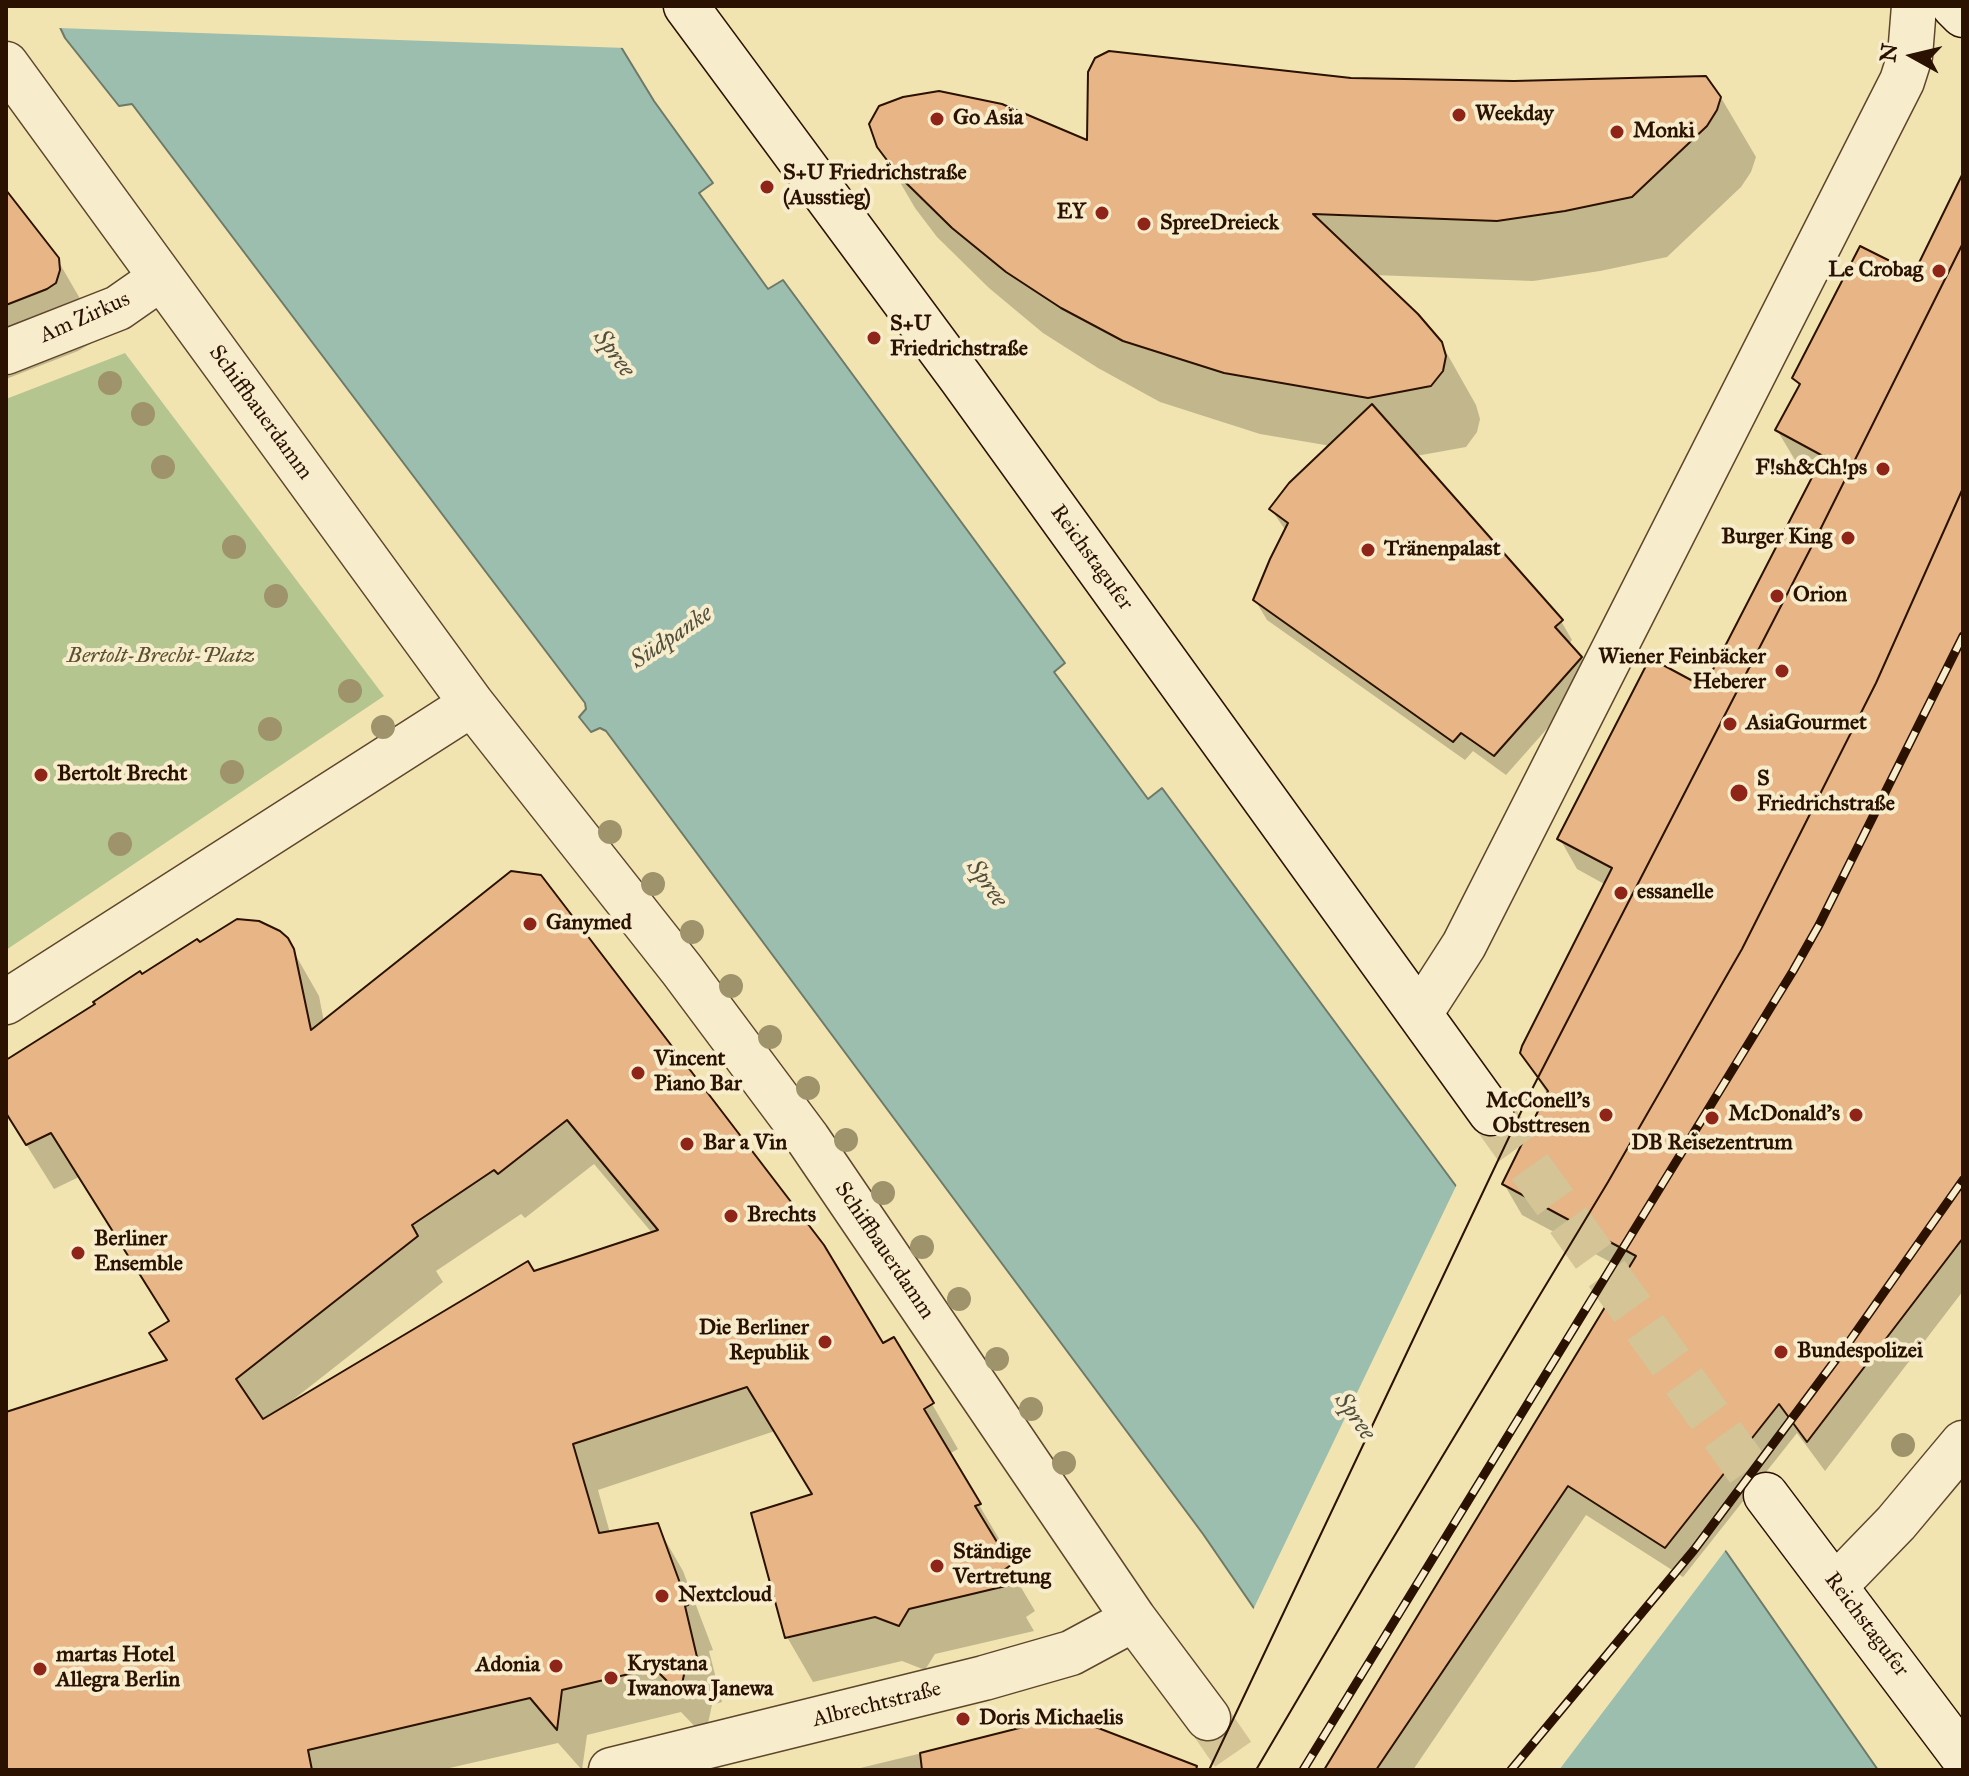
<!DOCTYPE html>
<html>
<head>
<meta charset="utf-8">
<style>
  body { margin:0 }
  #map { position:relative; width:1969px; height:1776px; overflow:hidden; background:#f2e4b0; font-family:"IM FELL Great Primer",serif }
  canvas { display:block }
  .frame { position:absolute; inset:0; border:8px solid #2b1200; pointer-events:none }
  .north { position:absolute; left:1873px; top:16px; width:80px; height:80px; -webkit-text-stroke:6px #f7edcc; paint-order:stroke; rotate:278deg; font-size:22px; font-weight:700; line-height:32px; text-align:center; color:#2b1200 }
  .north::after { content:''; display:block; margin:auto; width:28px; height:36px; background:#2b1200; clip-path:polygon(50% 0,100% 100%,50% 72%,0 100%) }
</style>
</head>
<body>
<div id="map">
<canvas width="1969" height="1776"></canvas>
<div class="frame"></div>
<div class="north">N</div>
</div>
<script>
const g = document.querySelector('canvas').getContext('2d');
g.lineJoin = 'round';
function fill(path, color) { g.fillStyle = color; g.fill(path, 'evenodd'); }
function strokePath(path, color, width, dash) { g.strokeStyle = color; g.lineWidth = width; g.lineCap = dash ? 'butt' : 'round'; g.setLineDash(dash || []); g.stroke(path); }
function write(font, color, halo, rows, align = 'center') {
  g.font = font + ' "IM FELL Great Primer",serif'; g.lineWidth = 8; g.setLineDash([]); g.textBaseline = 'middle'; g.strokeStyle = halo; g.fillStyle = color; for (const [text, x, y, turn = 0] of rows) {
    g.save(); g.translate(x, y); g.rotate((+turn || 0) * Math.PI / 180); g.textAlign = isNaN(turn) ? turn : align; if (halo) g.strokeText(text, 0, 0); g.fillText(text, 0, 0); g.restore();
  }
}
const green = new Path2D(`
  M125,353L384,696L6,950V399Z`);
const water = new Path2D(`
  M50,6H596L654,101L713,183L699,193L768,289L783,280L1065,663L1054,672L1148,799L1162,788L1727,1553L1878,1770H1365L1203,1534L606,731L600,728L591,732L579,717L586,709L585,703L132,104L119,106L65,38Z`);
const pier = new Path2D(`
  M46,6H600L626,48L58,28L61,37Z
  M1458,1182L1728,1547L1559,1770H1360L1252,1612Z`);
const shadow = new Path2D(`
  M1351,80L1720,96L1756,157L1751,172L1741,187L1667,257L1600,271L1533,281L1374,275L1441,343L1476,405L1480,419L1477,432L1466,447L1416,456L1561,621L1572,640L1568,645L1581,658L1592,678L1506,775L1473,751L1465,760L1267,620L1255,600L1286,531L1271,509L1331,446L1260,434L1160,402L1098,368L1043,333L989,288L937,237L915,208L879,146L1089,143Z
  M1963,178V1291L1825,1471L1797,1433L1683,1577L1586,1515L1413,1770H1326L1629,1272L1522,1215L1504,1184L1548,1095L1522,1053L1606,885L1577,869L1560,839L1705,690L1817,472L1795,460L1777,430L1800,388L1795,378L1914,276Z
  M6,194L57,259L93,321L94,332L90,344L78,351L6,379Z
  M512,873L883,1346L932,1404L958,1449L949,1454L1005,1549L1000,1552L1035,1611L1026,1617L1034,1631L935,1654L925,1670L902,1661L813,1682L787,1637L814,1495L775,1431L598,1490L610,1533L657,1526L683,1571L713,1650L709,1651L722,1702L712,1705L705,1737L681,1712L587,1735L582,1770L558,1743L441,1770H6V1414L168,1362L170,1322L79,1177L54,1189L6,1112V1075L142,977L200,945L287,940L319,996L324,1022ZM594,1164L653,1234L533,1273L290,1405L289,1403L443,1282L436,1271L521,1214L525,1218Z
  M1067,1718L1145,1770H852Z`);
const building = new Path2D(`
  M1109,51L1351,78L1514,81L1706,76L1721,97L1717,110L1707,126L1632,197L1565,211L1497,221L1313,214L1418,314L1442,342L1446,356L1443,371L1431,386L1368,398L1224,373L1123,341L1061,308L1006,272L952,228L899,176L877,147L869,124L879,106L903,97L939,91L1002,104L1087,140L1088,72L1095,58Z
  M1963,173V1238L1807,1442L1779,1404L1665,1548L1568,1486L1376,1770H1324L1636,1256L1502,1184L1548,1091L1520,1053L1522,1046L1612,868L1557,839L1650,658L1704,687L1823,456L1775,430L1800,384L1792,378L1860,246L1914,273Z
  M6,190L59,258L60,270L56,283L47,289L6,305Z
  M1372,404L1563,620L1555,627L1582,657L1494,756L1461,733L1453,742L1253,600L1270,559L1288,523L1269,509L1289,483Z
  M511,871L541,875L824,1245L883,1343L894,1337L934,1403L924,1409L981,1504L975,1506L1011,1565L1001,1572L1010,1585L909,1609L899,1626L875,1617L785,1638L751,1513L812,1494L747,1387L573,1444L599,1533L658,1523L688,1605L685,1606L697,1657L687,1660L680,1694L654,1668L562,1690L557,1730L530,1698L308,1750L312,1770H6V1412L167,1360L149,1333L169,1321L51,1133L26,1145L6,1113V1060L95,1004L93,1002L140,971L142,974L197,939L200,942L237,919L259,921L280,931L288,938L294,949L311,1030ZM567,1120L658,1230L534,1271L528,1261L263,1419L236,1379L418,1236L412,1225L494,1170L498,1174Z
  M1067,1716L1197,1766L1196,1770H922L920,1753Z`);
const streetTunnel = new Path2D(`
  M1208,1718L1244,1770`);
const secondaryTunnel = new Path2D(`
  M1491,1113L1766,1495`);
const street = new Path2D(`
  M6,64L472,704L682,970L808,1139L1134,1619L1208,1718
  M6,352L118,308L161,278
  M6,1002L472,704
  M1421,1012L1464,945L1902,81L1910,56L1914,6
  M1836,1585L1896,1523L1963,1443
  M611,1770L984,1678L1071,1653L1134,1619`);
const secondary = new Path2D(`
  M686,6L961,378L1491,1113
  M1954,6L1963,15
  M1766,1495L1963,1757`);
const tram = new Path2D(`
  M1209,1770L1529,1095L1816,538L1963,243
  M1256,1770L1369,1578L1608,1182L1742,949L1876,683L1963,488`);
const rail = new Path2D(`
  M1303,1770L1793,971L1819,925L1963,636
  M1511,1770L1694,1550L1849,1342L1963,1180`);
const trees = [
  [110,383],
  [143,414],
  [163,467],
  [234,547],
  [276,596],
  [350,691],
  [383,727],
  [270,729],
  [232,772],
  [610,832],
  [120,844],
  [653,884],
  [692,932],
  [731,986],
  [770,1037],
  [808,1088],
  [846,1140],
  [883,1193],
  [922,1247],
  [959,1299],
  [997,1359],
  [1031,1409],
  [1903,1445],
  [1064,1463]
];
const markers = [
  [1459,115,8,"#8f2418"],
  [937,119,8,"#8f2418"],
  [1617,132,8,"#8f2418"],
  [767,187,8,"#8f2418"],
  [1102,213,8,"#8f2418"],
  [1144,224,8,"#8f2418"],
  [1939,271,8,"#8f2418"],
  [874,338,8,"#8f2418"],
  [1883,469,8,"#8f2418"],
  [1848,538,8,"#8f2418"],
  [1368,550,8,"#8f2418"],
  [1777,596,8,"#8f2418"],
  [1782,671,8,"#8f2418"],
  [1730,724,8,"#8f2418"],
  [41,775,8,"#8f2418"],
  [1739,793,10,"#8f2418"],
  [1621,893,8,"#8f2418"],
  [530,924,8,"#8f2418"],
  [638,1073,8,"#8f2418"],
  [1606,1115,8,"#8f2418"],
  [1856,1115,8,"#8f2418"],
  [1712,1118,8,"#8f2418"],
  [687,1144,8,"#8f2418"],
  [731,1216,8,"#8f2418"],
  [78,1253,8,"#8f2418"],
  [825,1342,8,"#8f2418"],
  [1781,1352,8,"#8f2418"],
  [937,1566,8,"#8f2418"],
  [662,1596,8,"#8f2418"],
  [556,1666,8,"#8f2418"],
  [40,1669,8,"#8f2418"],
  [611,1678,8,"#8f2418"],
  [963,1719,8,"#8f2418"]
];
const poiNames = [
  ["Weekday",1475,115],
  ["Go Asia",953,119],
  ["Monki",1633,132],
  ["S+U Friedrichstraße",783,174],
  ["(Ausstieg)",783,199],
  ["EY",1086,213,"right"],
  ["SpreeDreieck",1160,224],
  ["Le Crobag",1923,271,"right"],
  ["S+U",890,325],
  ["Friedrichstraße",890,350],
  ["F!sh&Ch!ps",1867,469,"right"],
  ["Burger King",1832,538,"right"],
  ["Tränenpalast",1384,550],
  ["Orion",1793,596],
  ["Wiener Feinbäcker",1766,658,"right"],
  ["Heberer",1766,683,"right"],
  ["AsiaGourmet",1746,724],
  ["Bertolt Brecht",57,775],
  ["S",1757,780],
  ["Friedrichstraße",1757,805],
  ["essanelle",1637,893],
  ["Ganymed",546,924],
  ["Vincent",654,1060],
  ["Piano Bar",654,1085],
  ["McConell's",1590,1102,"right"],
  ["Obsttresen",1590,1127,"right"],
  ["McDonald's",1840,1115,"right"],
  ["Bar a Vin",703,1144],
  ["DB Reisezentrum",1712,1144,"center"],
  ["Brechts",747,1216],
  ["Berliner",94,1240],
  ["Ensemble",94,1265],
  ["Die Berliner",809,1329,"right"],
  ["Republik",809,1354,"right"],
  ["Bundespolizei",1797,1352],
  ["Ständige",953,1553],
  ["Vertretung",953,1578],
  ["Nextcloud",678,1596],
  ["martas Hotel",56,1656],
  ["Allegra Berlin",56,1681],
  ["Krystana",627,1665],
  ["Iwanowa Janewa",627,1690],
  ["Adonia",540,1666,"right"],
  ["Doris Michaelis",979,1719]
];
const streetNames = [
  ["Am Zirkus",85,318,-24],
  ["Schiffbauerdamm",260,413,54],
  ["Reichstagufer",1091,558,54],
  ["Schiffbauerdamm",884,1251,56],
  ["Reichstagufer",1866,1625,53],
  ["Albrechtstraße",877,1705,-14]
];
const parkNames = [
  ["Bertolt-Brecht-Platz",161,657]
];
const waterNames = [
  ["Spree",613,354,54],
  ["Südpanke",672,638,-34],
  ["Spree",986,884,55],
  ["Spree",1354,1417,55]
];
fill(green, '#b5c590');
fill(water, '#9bbeae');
strokePath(water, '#6e7968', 2);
fill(pier, '#f2e4b0');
fill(shadow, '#0003');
fill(building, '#e7b586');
strokePath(building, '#2b1200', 2);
strokePath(streetTunnel, '#d4c496', 44, [44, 22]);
strokePath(secondaryTunnel, '#d4c496', 44, [44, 22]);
strokePath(street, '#5d462c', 47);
strokePath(secondary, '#2b1200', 47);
strokePath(street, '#f7edcc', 44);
strokePath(secondary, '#f7edcc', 44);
strokePath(tram, '#2b1200', 2);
strokePath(rail, '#2b1200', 9);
strokePath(rail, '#f7edcc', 6, [18]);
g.fillStyle = '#9f936b';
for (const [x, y] of trees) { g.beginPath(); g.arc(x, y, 12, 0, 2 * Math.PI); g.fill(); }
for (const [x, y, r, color] of markers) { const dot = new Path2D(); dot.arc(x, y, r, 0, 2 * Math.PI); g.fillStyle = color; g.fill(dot); strokePath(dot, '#f7edcc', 3); }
write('bold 22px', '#2b1200', '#f7edcc', poiNames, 'left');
write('22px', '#2b1200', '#f7edcc', streetNames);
write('italic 22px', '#5b5132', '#f7edcc', parkNames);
write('italic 24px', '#524e3d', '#f7edcc', waterNames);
</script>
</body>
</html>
